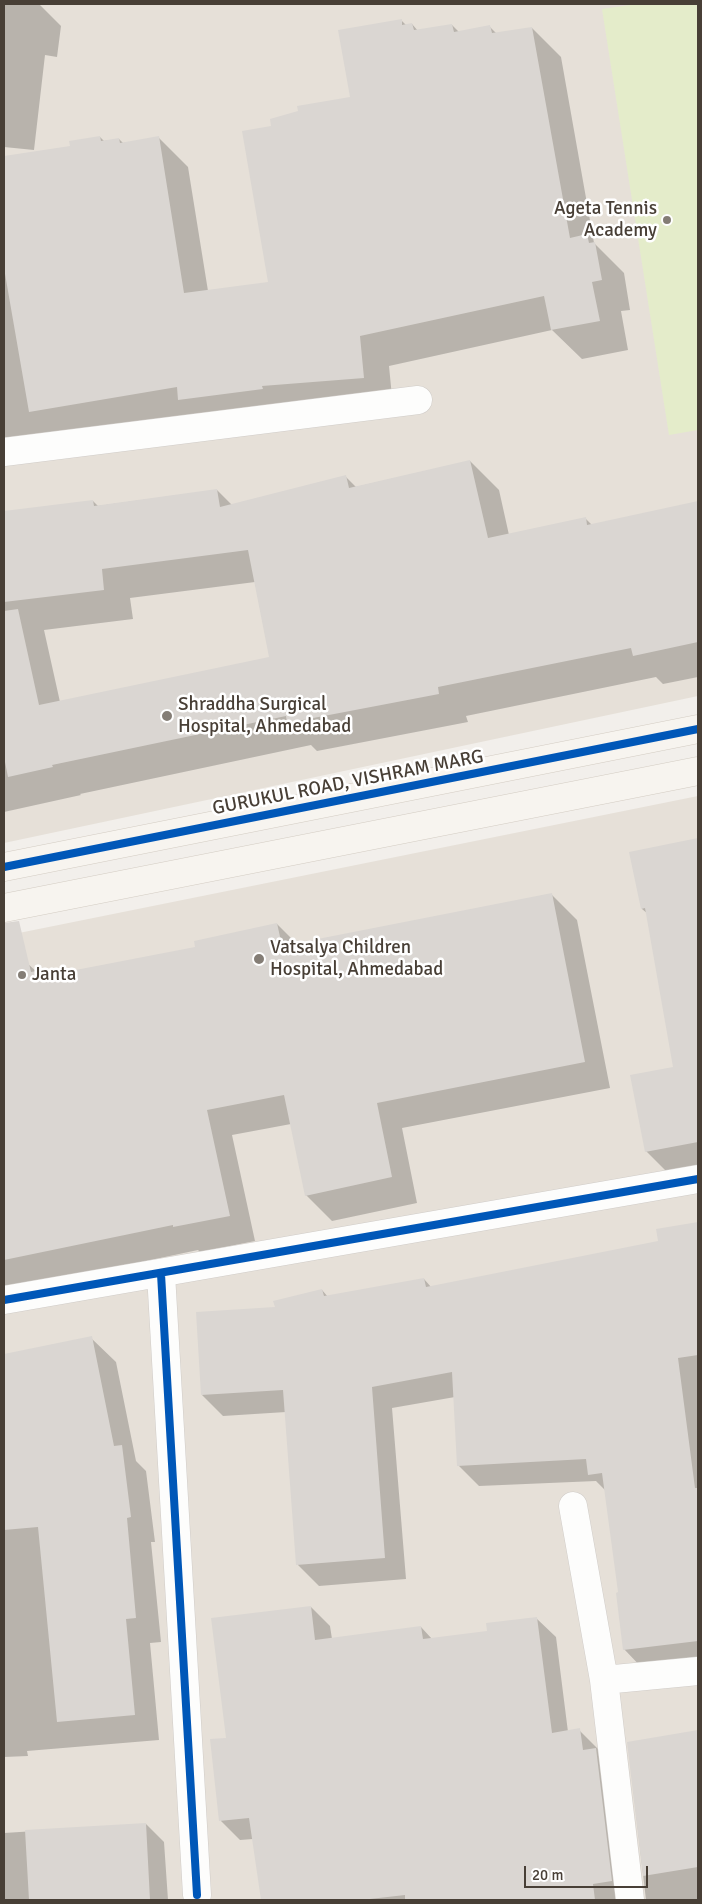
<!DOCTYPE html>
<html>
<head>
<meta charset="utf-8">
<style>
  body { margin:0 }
  #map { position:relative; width:702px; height:1904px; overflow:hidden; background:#f2efeb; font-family:Signika,sans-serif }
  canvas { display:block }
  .frame { position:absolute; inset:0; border:5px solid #483f36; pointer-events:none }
  .scale { position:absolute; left:524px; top:1866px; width:124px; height:22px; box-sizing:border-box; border:2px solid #483f36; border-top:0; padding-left:6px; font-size:15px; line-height:18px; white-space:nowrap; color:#483f36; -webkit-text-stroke:4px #fff; paint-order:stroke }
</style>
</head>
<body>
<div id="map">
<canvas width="702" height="1904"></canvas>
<div class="frame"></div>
<div class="scale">20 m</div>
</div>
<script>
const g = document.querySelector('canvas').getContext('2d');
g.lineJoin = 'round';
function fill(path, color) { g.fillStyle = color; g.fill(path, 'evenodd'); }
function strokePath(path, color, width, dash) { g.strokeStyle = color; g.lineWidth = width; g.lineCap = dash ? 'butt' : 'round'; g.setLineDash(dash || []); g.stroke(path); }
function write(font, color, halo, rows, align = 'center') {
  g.font = font + ' Signika,sans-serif'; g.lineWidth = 5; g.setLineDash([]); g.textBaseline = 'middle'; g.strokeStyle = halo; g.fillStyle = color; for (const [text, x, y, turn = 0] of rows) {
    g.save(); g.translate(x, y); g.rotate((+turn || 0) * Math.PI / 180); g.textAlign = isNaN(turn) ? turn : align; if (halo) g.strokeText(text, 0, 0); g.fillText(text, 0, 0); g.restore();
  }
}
const residential = new Path2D(`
  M4,4H698V696L4,843Z
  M698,796V1900H4V936Z`);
const green = new Path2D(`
  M637,4H698V430L669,435L602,9Z`);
const shadow = new Path2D(`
  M4,4H39L61,26L57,57L45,55L34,150L4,147Z
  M401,20L406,25L412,24L418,31L452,25L459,32L490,27L497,34L532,28L561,57L594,243L624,273L630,310L621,311L628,350L582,359L552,330L389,366L393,407L4,450V157L71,147L100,137L104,141L119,139L123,143L159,138L188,167L208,291L270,283L272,127L351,98Z
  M470,461L499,490L509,535L585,518L592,525L698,502V677L663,684L656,677L466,716L468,722L317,751L311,745L80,794L81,795L4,812V512L93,501L98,506L217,490L232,505L346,477L356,487ZM255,582L270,658L60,702L44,630L133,619L130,598Z
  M698,840V1168L669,1174L646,1151L675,1068L648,914L642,909L631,853Z
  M551,894L577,920L610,1088L402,1128L417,1203L332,1221L306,1195L291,1124L232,1135L255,1241L200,1252L198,1250L4,1291V969L28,964L37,972L53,969L58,974L197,948L277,924L297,944Z
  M698,1223V1665L645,1671L624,1649L620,1593L606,1491L596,1481L479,1486L458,1465L455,1397L392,1408L406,1579L319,1586L298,1565L286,1412L223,1416L202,1395L276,1308L322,1290L328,1297L424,1279L431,1287L660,1242L658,1230Z
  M91,1338L116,1362L136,1461L146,1471L155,1542H151L161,1642L150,1643L159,1740L27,1751L28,1756L4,1757V1355Z
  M311,1607L330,1626L332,1639L421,1627L432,1639L489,1632L536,1618L556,1637L568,1732L579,1730L598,1749L631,1900H262L253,1839L240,1840L221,1821L227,1739Z
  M698,1731V1900H646L628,1743Z
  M146,1824L164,1842L168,1900H4V1833Z`);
const building = new Path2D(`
  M402,19V25L412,23L414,30L452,24L454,32L490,25L492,33L532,27L570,238L587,234L589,243L595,242L602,280L592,282L600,321L551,330L544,296L360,336L364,378L262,386L263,389L178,400L177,387L29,412L4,268V156L70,146L69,141L100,136L101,141L119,138L120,143L159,136L184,293L268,282L242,131L271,126L270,119L298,111L297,106L350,97L338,30Z
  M470,460L488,538L586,517L587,525L698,501V642L633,656L631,648L438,687L439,694L287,723L286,716L52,765L53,767L8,777L4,757V611L18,609L39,705L269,657L248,550L102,569L104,590L4,602V511L93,500L94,506L217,489L220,507L346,475L349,488Z
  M698,838V1142L645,1152L630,1075L673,1067L645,908L641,909L629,852Z
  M552,893L585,1062L377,1103L392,1177L305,1196L284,1095L207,1110L230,1216L173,1227V1225L4,1260V923L19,921L31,972L53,968L55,974L195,947L194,941L277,923L282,946Z
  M698,1222V1355L678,1358L695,1488H698V1641L623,1650L616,1593L618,1592L602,1473L588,1475L586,1459L457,1466L452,1372L372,1387L385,1558L296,1565L283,1390L201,1395L196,1312L275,1307L273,1301L322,1289L324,1296L424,1278L426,1287L658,1241L656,1229Z
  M92,1336L114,1446L122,1445L131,1517L127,1518L136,1618L126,1619L135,1715L57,1722L38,1527L4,1530V1354Z
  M311,1606L315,1640L421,1626L423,1639L487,1631L486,1623L537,1617L552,1733L580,1728L583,1750L596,1748L612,1881L593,1884L595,1900H405V1895L361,1900H261L249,1818L219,1821L210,1739L226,1738L211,1618Z
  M698,1730V1867L643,1876L627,1742Z
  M146,1823L150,1900H29L25,1830Z`);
const street = new Path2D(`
  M4,452L418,400
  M161,1274L197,1895
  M4,1300L698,1179
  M573,1506L604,1680L630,1900
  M604,1680L698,1671`);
const secondary = new Path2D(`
  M4,867L698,729
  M4,908L698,771`);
const cycleway = new Path2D(`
  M4,867L698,729
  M161,1274L197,1895
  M4,1300L698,1179`);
const markers = [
  [667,220,5,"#847d75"],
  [167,716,6,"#847d75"],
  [259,959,6,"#847d75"],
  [22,975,5,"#847d75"]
];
const poiNames = [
  ["Ageta Tennis",657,209,"right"],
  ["Academy",657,231,"right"],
  ["Shraddha Surgical",178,705],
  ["Hospital, Ahmedabad",178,727],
  ["Vatsalya Children",270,948],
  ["Hospital, Ahmedabad",270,970],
  ["Janta",32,975]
];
const streetNames = [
  ["GURUKUL ROAD, VISHRAM MARG",348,783,-11]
];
fill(residential, '#e6e0d8');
fill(green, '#e4ecca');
fill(shadow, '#0003');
fill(building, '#dad6d2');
strokePath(street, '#d0ccc8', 29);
strokePath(secondary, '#d3ccc3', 29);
strokePath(street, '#fdfdfc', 28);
strokePath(secondary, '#f7f4ef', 28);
strokePath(cycleway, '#0057b8', 8);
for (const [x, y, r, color] of markers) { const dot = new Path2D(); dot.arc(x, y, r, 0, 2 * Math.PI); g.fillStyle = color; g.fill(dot); strokePath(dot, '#fff', 2); }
write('19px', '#483f36', '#fff', poiNames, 'left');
write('19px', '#483f36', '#fff', streetNames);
</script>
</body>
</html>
